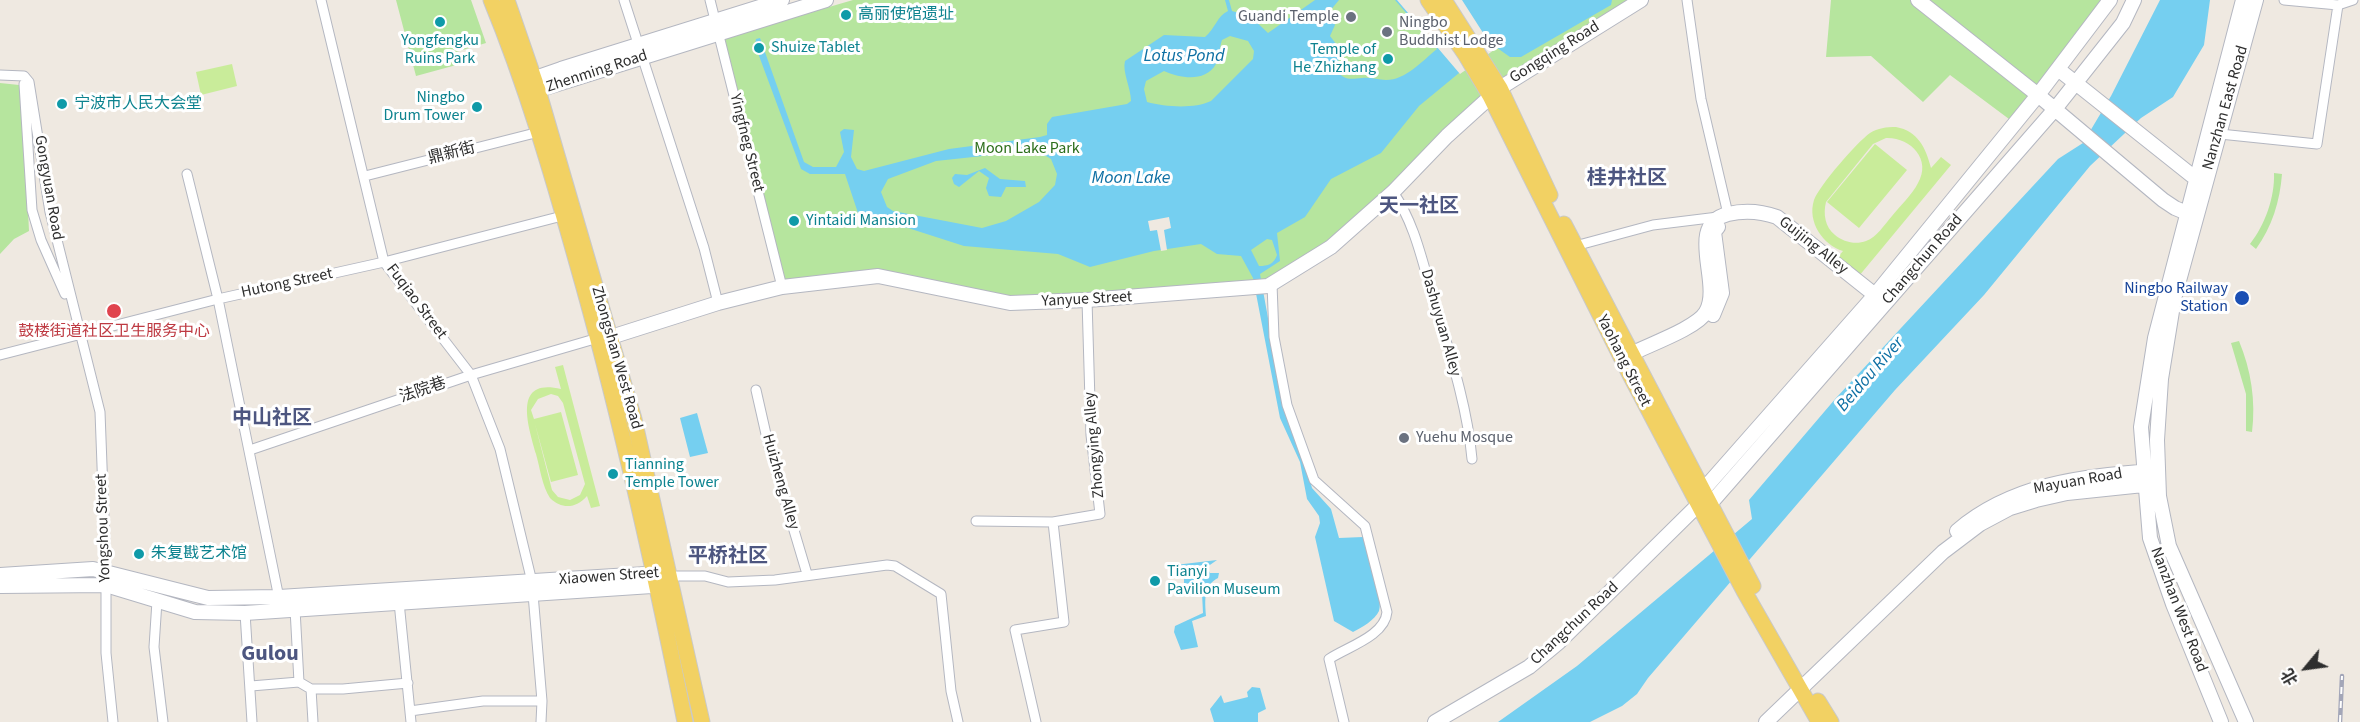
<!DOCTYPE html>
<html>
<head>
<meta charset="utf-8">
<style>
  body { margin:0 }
  #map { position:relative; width:2360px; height:722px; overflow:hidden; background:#efe9e1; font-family:"Source Sans 3","Noto Sans SC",sans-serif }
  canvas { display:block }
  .north { position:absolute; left:2276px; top:638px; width:60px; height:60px; -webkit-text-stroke:4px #fff; paint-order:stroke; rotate:241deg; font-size:16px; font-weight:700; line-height:24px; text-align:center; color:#2e2e2e }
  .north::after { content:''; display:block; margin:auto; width:21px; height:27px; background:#2e2e2e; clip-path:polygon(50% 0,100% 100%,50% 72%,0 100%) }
</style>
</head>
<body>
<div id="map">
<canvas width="2360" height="722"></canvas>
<div class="north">北</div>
</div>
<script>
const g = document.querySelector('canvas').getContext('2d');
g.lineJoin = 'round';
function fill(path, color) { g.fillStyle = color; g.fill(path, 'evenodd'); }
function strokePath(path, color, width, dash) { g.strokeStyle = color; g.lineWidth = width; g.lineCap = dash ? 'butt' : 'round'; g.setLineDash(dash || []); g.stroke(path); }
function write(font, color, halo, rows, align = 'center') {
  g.font = font + ' "Source Sans 3","Noto Sans SC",sans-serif'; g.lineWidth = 6; g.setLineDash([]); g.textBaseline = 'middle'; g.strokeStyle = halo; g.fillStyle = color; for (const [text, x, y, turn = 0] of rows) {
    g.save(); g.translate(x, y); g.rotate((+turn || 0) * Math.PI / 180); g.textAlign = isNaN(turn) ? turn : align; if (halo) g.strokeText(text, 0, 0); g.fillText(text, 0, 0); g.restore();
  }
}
const green = new Path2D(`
  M396,0H471L486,43L456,52L460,64L416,76Z
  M853,0H1632L1513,72L1477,100L1392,187L1313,253L1283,273L1250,285L1035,301L878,274L784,283L723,38Z
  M1831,0H2104L2070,46L2009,119L1950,75L1923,102L1871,56L1826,57Z
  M0,83L19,85L22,88L29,231L14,239L0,254Z
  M2274,173L2282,174C2280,201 2272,227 2256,249L2250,244C2265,225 2275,197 2274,173Z
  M2239,341C2251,370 2256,401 2252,432L2246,431V394L2231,343Z`);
const pitch = new Path2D(`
  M232,64L237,86L201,95L196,72Z
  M1896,127C1918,131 1926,148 1931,168L1941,157L1951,165L1859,276L1837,258L1843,251C1823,245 1807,222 1814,200C1819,186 1857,142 1870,133C1878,128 1886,127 1896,127ZM1886,138C1910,137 1932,159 1918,183C1912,195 1900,206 1892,216C1884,225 1877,237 1866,241C1856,245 1843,242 1835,235C1825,227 1823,214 1826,202L1873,144Z
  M1875,144L1907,170L1859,228L1827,202Z
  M563,365L600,506L591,508L587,496C577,508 562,510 550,498C542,486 540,468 536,454C529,428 511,377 561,389L555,367ZM551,394L558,396L563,403L585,484L580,495L570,500L558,497L552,490L535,424L551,482L578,475L561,412L534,419L531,410L538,399Z`);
const water = new Path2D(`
  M1225,0H1229L1232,11L1250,16L1268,33L1315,0H1339L1329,12L1335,25L1330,36L1340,49L1337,71C1345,81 1351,79 1362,78C1370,77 1378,80 1386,80C1406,80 1422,61 1437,49L1395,0H1612L1611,5L1521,57H1510L1493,45L1419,106L1381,153L1331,179L1305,217L1277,233L1280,261L1260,274L1272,340L1312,488L1331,509L1339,538L1363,537C1368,553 1384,596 1379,611C1375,620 1361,628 1353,632L1334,621L1315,537L1320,523L1319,516L1307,499L1300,462L1280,418L1253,278L1241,256L1217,254L1201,244L1154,251L1090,267L1058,254L964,246L908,228L864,223L858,213L845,174H810L801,169L755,45L756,39L760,38L804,162L813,167H836L844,152L840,132L844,129L854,130L851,157L857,169L864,171L949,149L1040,137L1047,135V124L1052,117L1127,104L1131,101C1131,88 1122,72 1125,61L1164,35L1205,37C1215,29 1217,16 1228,11ZM1230,36L1248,41L1254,51L1253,59L1211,101C1194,109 1166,107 1147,102L1144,89L1146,81L1164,71C1180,78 1205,83 1216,64C1220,57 1219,48 1222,40ZM1020,152L1046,156L1051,159L1057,174L1055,185L1039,202L1006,221L982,228L893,211L887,207L881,192L888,179L936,161ZM1267,239L1272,240L1277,255C1274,264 1268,266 1259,266L1251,250Z
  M2160,0H2210L2204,45L2173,97L2141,118L2090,166L1984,295L1895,390L1648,678L1637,694L1622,706L1590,722H1498L1577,666L1752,519L1749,500L1836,398L2058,159L2083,143L2111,96Z
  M985,168L1000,179L1025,181L1026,187H1006L1001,197L989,196L986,188L989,178L979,171L959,187L954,184L952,178L955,174L967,175Z
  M697,413L708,453L690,457L680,418Z
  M1217,560L1207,567L1210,573H1219L1218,578C1203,586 1205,600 1206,616L1192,621L1198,647L1181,650L1174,632L1175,626L1203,613L1202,593L1193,596L1191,587L1184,583V579L1188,576L1186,570L1178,568L1172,574L1167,566Z
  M1252,687L1260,688L1266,709L1258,713V722H1214L1210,709L1221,695L1224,703L1248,697L1247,692Z`);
const pier = new Path2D(`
  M1397,0H1462L1494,50L1460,74Z
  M1169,217L1171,228L1164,230L1167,250L1161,251L1157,230L1150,231L1148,221Z`);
const street = new Path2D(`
  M321,0L384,262L471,375L500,449L532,582L542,701L541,722
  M624,0L704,248L718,303
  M710,0L782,287
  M1687,0L1701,99L1728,214
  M2338,5L2353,0
  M0,75L24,76L29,82L50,212L100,412L106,572V653L113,722
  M24,84L32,210L41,240L65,294
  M2220,134L2317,144L2338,5L2284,0
  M187,174L218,299L280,603
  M365,176L539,132
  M1393,192C1414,222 1422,260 1432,294C1448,348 1467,403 1472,459
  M1575,246L1653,225L1718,217
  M1272,284L1274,337L1287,405L1314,480L1365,526L1387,612C1385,636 1347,647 1329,659L1344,722
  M0,355L218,299L384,262L566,215
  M756,390L768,443L807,574
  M250,450L471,375L598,338
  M976,521L1053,522
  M677,576H705L728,582L775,580L887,565L895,566L941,594L951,691L958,722
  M157,601L154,647L163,722
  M399,602L411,722
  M295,609L299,682
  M245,613L252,722
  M251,686L299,682L311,689H343L408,683
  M311,689L313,722
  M410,711L483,701H542
  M1036,722L1015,630L1064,622L1053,522L1100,514L1091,435L1087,300`);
const secondary = new Path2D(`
  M1918,0L2038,95L2163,200L2175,208L2194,216
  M2058,69L2200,182
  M526,86L535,78L561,69L782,0
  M529,88L538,90L826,0
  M1713,315L1722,293L1714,232L1718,227
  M611,337L718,303L782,287L878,276L1010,303L1087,300L1268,286L1331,247L1393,192L1447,136L1500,88L1641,0
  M1631,354C1648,345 1697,328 1706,312C1723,283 1684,225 1728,214C1745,210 1760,211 1777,217L1875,295
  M1700,504L1711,503L2055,109L2123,23L2134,0
  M1957,531C2012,484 2081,477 2150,471
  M0,575L93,569L208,598L279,597L662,573
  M0,586L106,585L195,612L245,613L667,585
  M1435,722L1529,667L1559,642L1698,505L1704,489L1875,295L2038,95L2110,0
  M1766,722L1943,552L1980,524L2010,508L2036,500L2067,493L2153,484
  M2221,722L2173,604L2150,538L2141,427L2155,338L2243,0
  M2246,722L2169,546L2159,496L2157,440L2161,379L2174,299L2256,0`);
const primary = new Path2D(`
  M491,0C526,85 552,174 577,263C620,414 654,568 685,722
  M507,0L538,90L634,419L702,722
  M1428,0L1465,54L1490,96L1629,373L1744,591L1819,722
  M1444,0L1500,88L1550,195
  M1564,224L1753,586
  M1818,701L1831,722`);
const rail = new Path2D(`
  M2340,722L2342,676`);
const markers = [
  [846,15,6,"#0f9aa8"],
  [1351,17,6,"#6b7280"],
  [440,22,6,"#0f9aa8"],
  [1387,32,6,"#6b7280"],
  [759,48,6,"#0f9aa8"],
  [1388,59,6,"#0f9aa8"],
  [62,104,6,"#0f9aa8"],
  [477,107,6,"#0f9aa8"],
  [794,221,6,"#0f9aa8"],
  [2242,298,8,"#1a4fb4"],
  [114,311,8,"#e0444e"],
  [1404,438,6,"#6b7280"],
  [613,474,6,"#0f9aa8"],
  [139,554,6,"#0f9aa8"],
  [1155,581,6,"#0f9aa8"]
];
const cultureNames = [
  ["高丽使馆遗址",858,15],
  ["Yongfengku",440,41,"center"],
  ["Ruins Park",440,59,"center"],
  ["Shuize Tablet",771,48],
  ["Temple of",1376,50,"right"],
  ["He Zhizhang",1376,68,"right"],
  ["Ningbo",465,98,"right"],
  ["Drum Tower",465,116,"right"],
  ["宁波市人民大会堂",74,104],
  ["Yintaidi Mansion",806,221],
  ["Tianning",625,465],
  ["Temple Tower",625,483],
  ["朱复戡艺术馆",151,554],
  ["Tianyi",1167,572],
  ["Pavilion Museum",1167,590]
];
const worshipNames = [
  ["Guandi Temple",1339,17,"right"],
  ["Ningbo",1399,23],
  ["Buddhist Lodge",1399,41],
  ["Yuehu Mosque",1416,438]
];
const streetNames = [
  ["Gongqing Road",1555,53,-32],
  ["Zhenming Road",597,72,-18],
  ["Nanzhan East Road",2226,108,-74],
  ["Yingfneg Street",746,143,76],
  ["鼎新街",452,154,-14],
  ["Gongyuan Road",48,188,80],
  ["Guijing Alley",1813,246,38],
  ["Changchun Road",1923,260,-49],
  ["Hutong Street",287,284,-12],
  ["Yanyue Street",1087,300,-3],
  ["Fuqiao Street",416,302,53],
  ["Dashuyuan Alley",1440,323,74],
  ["Zhongshan West Road",616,358,74],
  ["Yaohang Street",1623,361,63],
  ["法院巷",423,391,-19],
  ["Zhongying Alley",1095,445,-95],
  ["Huizheng Alley",780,482,74],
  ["Mayuan Road",2078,482,-10],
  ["Yongshou Street",104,528,-92],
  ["Xiaowen Street",609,577,-4],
  ["Nanzhan West Road",2178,610,69],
  ["Changchun Road",1575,624,-43]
];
const parkNames = [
  ["Moon Lake Park",1027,149]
];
const transitNames = [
  ["Ningbo Railway",2228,289],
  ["Station",2228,307]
];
const healthNames = [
  ["鼓楼街道社区卫生服务中心",114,332]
];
const waterNames = [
  ["Lotus Pond",1184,57],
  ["Moon Lake",1131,179],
  ["Beidou River",1871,375,-49]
];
const quarterNames = [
  ["桂井社区",1627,180],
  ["天一社区",1419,208],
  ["中山社区",272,420],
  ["平桥社区",728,558]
];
const districtNames = [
  ["Gulou",270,655]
];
fill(green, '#b6e59e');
fill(pitch, '#c9ec9a');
fill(water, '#75cff0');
fill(pier, '#efe9e1');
strokePath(street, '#b4b7c1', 11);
strokePath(secondary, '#b4b7c1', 16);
strokePath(primary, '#c9c9c9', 17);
strokePath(street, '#fff', 9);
strokePath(secondary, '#fff', 14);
strokePath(primary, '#f2d163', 15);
strokePath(rail, '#a3a6b8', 4.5);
strokePath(rail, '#fff', 2, [7]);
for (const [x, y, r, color] of markers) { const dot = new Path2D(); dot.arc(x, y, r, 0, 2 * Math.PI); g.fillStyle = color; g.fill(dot); strokePath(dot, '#fff', 2); }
write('16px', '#0d838f', '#fff', cultureNames, 'left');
write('16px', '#5b616d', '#fff', worshipNames, 'left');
write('16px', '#2e2e2e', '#fff', streetNames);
write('16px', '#2c6e1b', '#fff', parkNames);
write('16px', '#164399', '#fff', transitNames, 'right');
write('16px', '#be3a42', '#fff', healthNames);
write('italic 18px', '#0d6fa3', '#fff', waterNames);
write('bold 20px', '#4d5680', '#fff', quarterNames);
write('bold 22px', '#4d5680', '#fff', districtNames);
</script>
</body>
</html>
